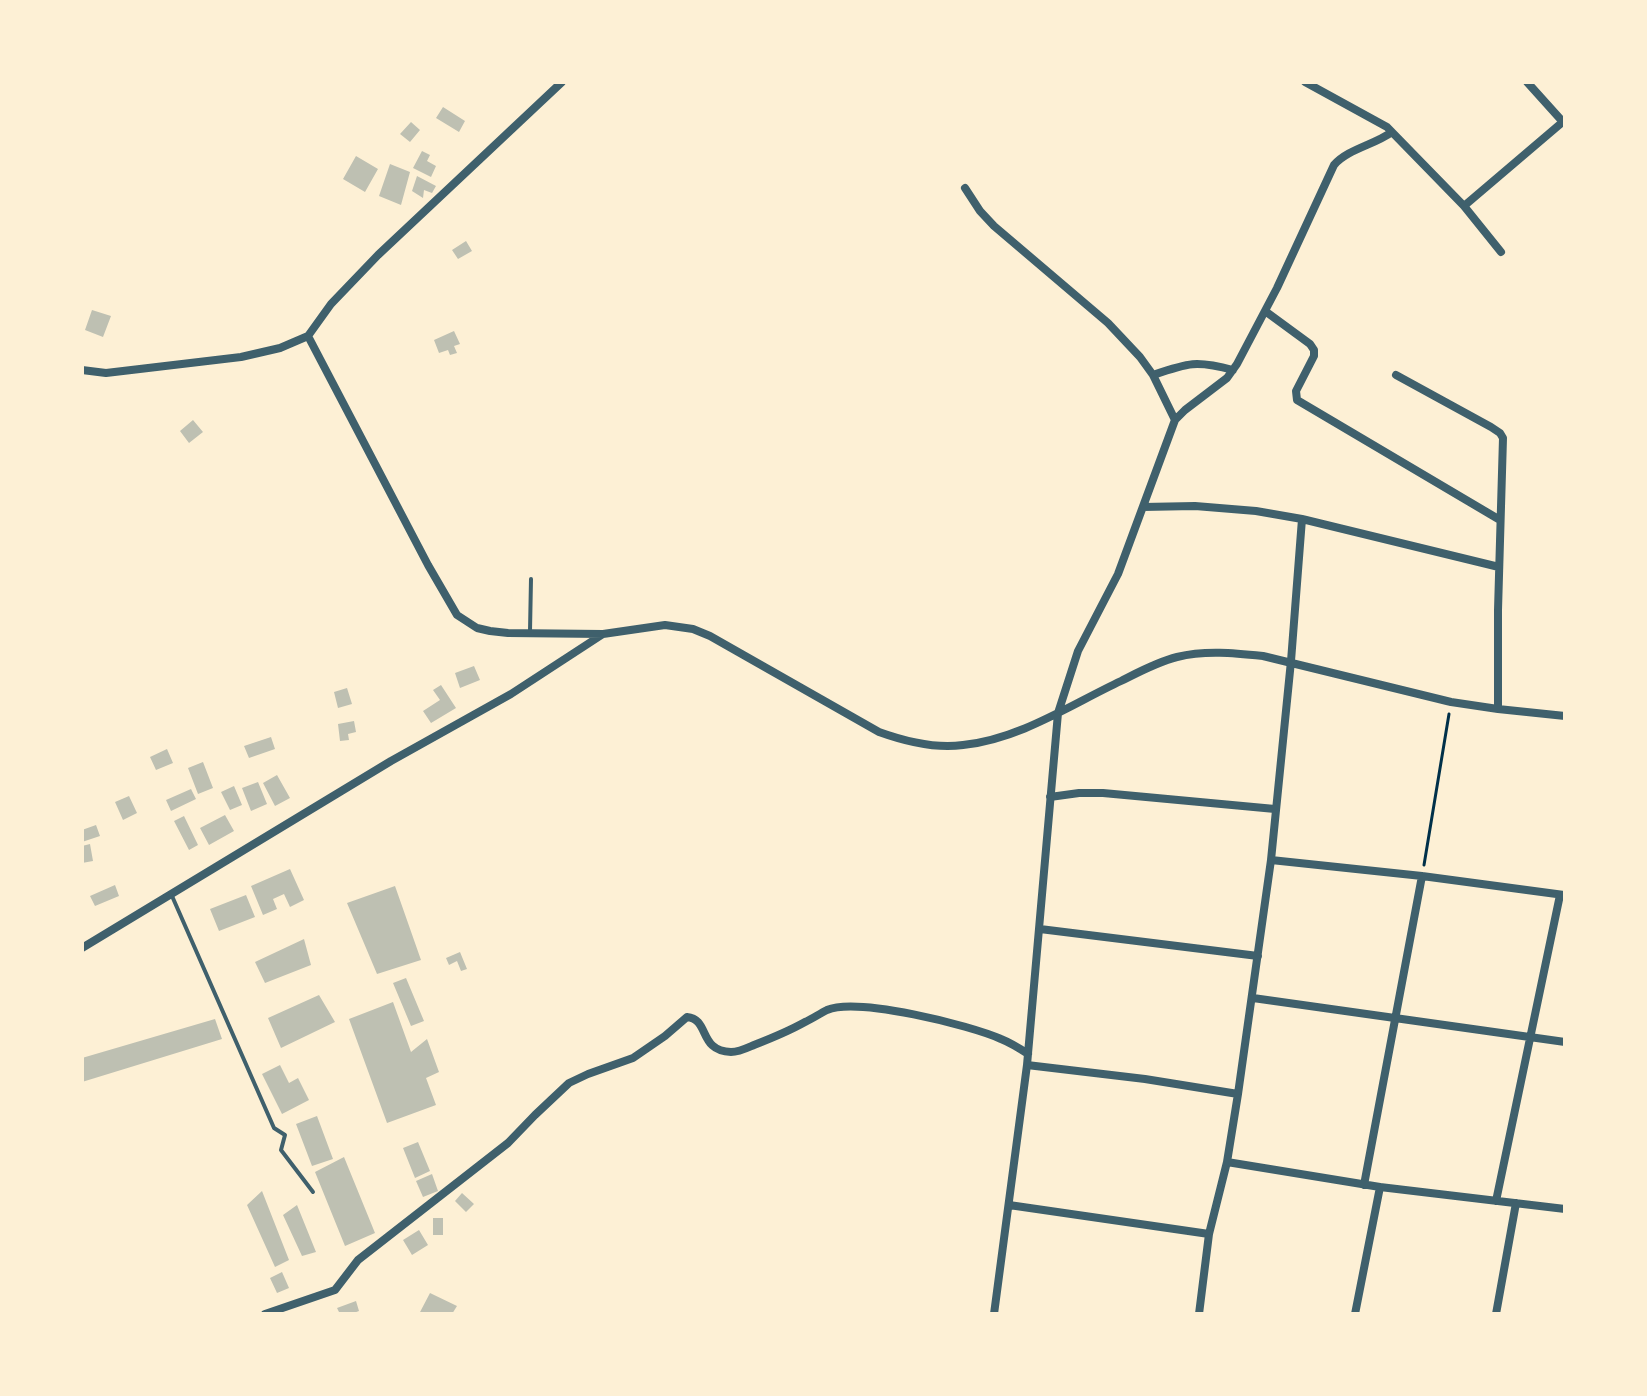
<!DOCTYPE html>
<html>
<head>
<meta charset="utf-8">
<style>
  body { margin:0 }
  #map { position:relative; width:1647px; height:1396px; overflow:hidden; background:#fdf0d5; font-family:"IBM Plex Serif",serif }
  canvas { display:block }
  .frame { position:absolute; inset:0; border:84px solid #fdf0d5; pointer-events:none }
</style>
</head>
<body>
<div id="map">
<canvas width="1647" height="1396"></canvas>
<div class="frame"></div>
</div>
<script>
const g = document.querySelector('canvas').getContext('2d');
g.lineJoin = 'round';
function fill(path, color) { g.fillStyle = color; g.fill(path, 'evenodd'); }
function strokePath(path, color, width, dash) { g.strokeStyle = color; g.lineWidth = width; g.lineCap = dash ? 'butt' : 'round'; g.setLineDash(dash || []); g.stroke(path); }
const building = new Path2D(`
  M443,107L465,121L459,132L436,118Z
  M411,122L420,130L410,142L400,134Z
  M422,151L430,155L427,161L436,166L431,177L413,168Z
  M356,156L378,169L365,192L343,179Z
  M390,164L410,172L401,205L379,196Z
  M417,176L436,186L432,193L424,190L423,198L412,191Z
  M466,241L472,251L458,259L452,250Z
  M92,310L111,316L103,337L85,330Z
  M454,331L460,344L454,346L457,353L450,355L448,350L439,353L434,340Z
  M193,420L203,432L189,443L180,431Z
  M474,666L480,680L460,688L455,673Z
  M441,685L456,708L431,723L423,711L440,700L433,690Z
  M347,688L352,704L338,708L334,692Z
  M354,721L356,732L348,734L349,740L340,741L338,724Z
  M271,737L275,749L249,758L244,746Z
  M167,749L173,763L156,770L150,757Z
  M203,762L213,788L198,794L188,768Z
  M277,775L290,798L275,806L263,783Z
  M258,782L267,804L251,811L242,788Z
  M234,786L242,805L230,810L221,792Z
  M191,789L196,799L171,811L166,800Z
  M129,796L137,813L123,820L115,802Z
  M225,815L234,831L209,845L200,828Z
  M184,816L198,845L189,850L174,821Z
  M96,825L100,836L82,842V830Z
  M90,844L93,861L82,863V846Z
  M290,869L304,900L290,907L284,894L273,899L277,909L263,915L251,886Z
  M115,885L119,896L95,906L90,896Z
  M395,886L421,960L377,974L347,903Z
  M246,895L255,917L219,931L210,909Z
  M304,939L311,965L265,983L255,962Z
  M460,952L467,969L461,971L457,961L449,965L446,958Z
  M406,978L424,1021L411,1026L393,983Z
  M319,995L335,1022L281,1048L268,1018Z
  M393,1002L411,1052L427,1039L439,1072L426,1078L436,1105L387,1123L349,1019Z
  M215,1019L222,1039L82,1082V1058Z
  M280,1065L289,1083L298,1078L309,1100L282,1114L262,1074Z
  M317,1116L333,1159L312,1166L296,1124Z
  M418,1142L430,1171L415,1178L403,1148Z
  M344,1157L375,1233L345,1246L315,1172Z
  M432,1174L438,1191L423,1197L416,1181Z
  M262,1191L289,1260L275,1267L247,1205Z
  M462,1193L474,1204L466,1212L455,1201Z
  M297,1205L316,1252L302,1256L283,1215Z
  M433,1218H443V1235H433Z
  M419,1230L428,1245L412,1255L403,1240Z
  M282,1272L289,1288L277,1293L270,1278Z
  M430,1293L457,1306L452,1314H419Z
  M356,1301L359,1311L351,1314H340L337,1308Z`);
const path = new Path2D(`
  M1424,865L1449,714`);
const service = new Path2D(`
  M530,631L531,579
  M172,896L274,1128L285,1135L281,1150L313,1192`);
const minor = new Path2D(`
  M1305,82L1387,127L1464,206L1565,120
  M1527,82L1563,122
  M965,188L980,211L994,226L1108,323L1140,357L1153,375L1175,420
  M1464,206L1501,252
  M1265,311L1310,344L1314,350V356L1296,391L1297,400L1500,520
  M308,336L428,565L457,615L477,628L490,631L508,633L603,634
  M82,370L106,373L241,357L280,348L308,336L331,304L378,255L562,82
  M1153,375C1188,363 1196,360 1233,370
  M1396,375L1491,427L1500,433L1503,438L1498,610V709
  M1143,507L1195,506L1256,511L1302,519L1499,567
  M1050,797L1079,793H1103L1275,809
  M1271,860L1422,876L1564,895
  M1040,929L1258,956
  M82,948L391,761L511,694L603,634L665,625L693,629L710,636L879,732C904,741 935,749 963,745C1020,739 1070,705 1121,681C1139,672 1157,662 1177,657C1205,650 1234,653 1263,656L1451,702L1498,709L1565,716
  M1253,998L1565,1042
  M1027,1065L1145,1079L1238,1094
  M1227,1162L1380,1187L1565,1209
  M1364,1185L1422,876
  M1496,1201L1560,895
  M1009,1205L1209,1234
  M265,1314L335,1290L358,1260L508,1143L535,1115L569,1083L588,1074L633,1058L665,1036L687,1017C710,1019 698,1051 731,1052C739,1052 747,1048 754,1045C772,1038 789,1031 805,1022C812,1019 819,1014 827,1010C857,997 970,1025 1001,1039C1011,1043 1019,1048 1028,1054
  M994,1314L1027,1065L1058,713L1078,651L1118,574L1175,420L1185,410L1227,378L1237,364L1277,288L1334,165C1348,149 1374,145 1392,132
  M1199,1314L1209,1234L1227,1162L1238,1094L1271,860L1291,661L1302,519
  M1355,1314L1380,1187
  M1496,1314L1516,1203`);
fill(building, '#bec0b2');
strokePath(path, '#003049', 3);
strokePath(service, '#3f606c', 4);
strokePath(minor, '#3f606c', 8);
</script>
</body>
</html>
